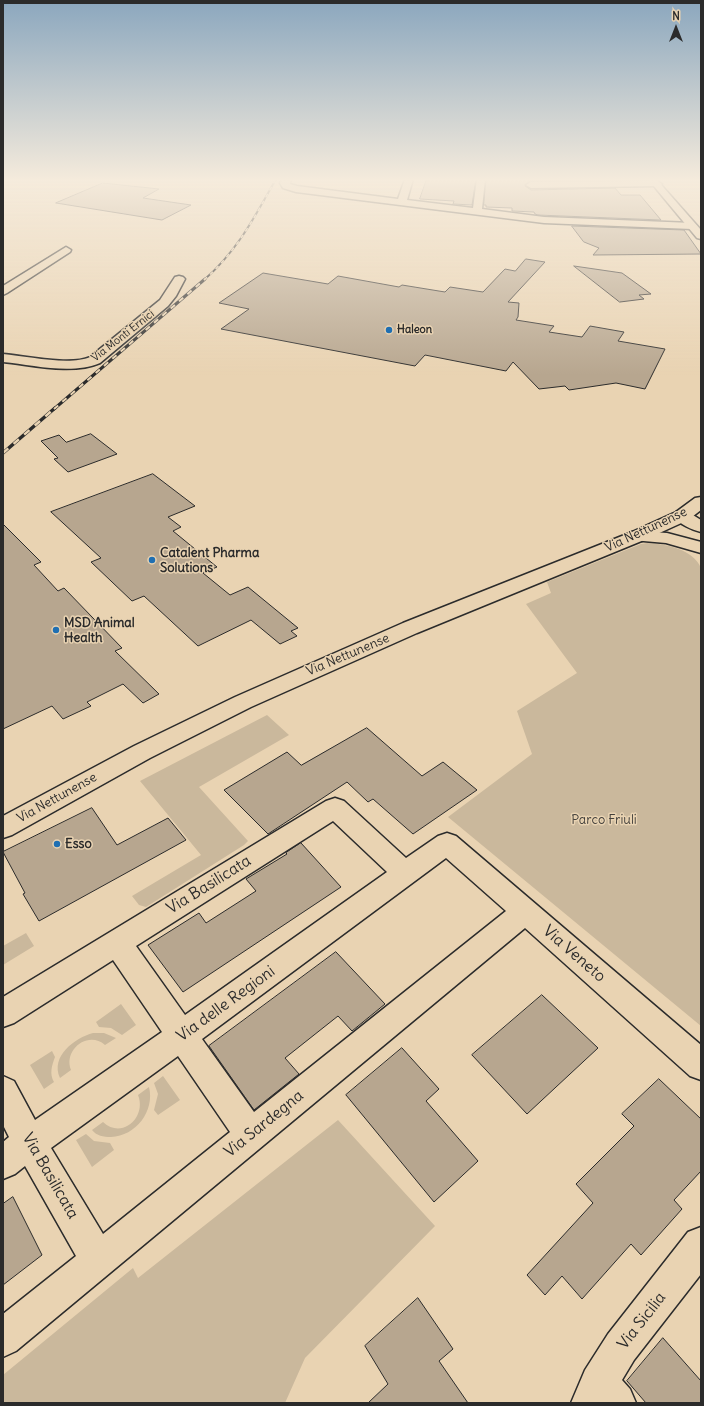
<!DOCTYPE html>
<html>
<head>
<meta charset="utf-8">
<style>
  body { margin:0 }
  #map { position:relative; width:704px; height:1406px; overflow:hidden; background:#e9d3b2; font-family:Delius,sans-serif }
  canvas { display:block }
  .frame { position:absolute; inset:0; border:4px solid #2b2b2b; pointer-events:none }
  .north { position:absolute; left:656px; top:8px; width:40px; height:40px; -webkit-text-stroke:3px #e9d3b2; paint-order:stroke; rotate:0deg; font-size:11px; font-weight:700; line-height:16px; text-align:center; color:#2b2b2b }
  .north::after { content:''; display:block; margin:auto; width:14px; height:18px; background:#2b2b2b; clip-path:polygon(50% 0,100% 100%,50% 72%,0 100%) }
</style>
</head>
<body>
<div id="map">
<canvas width="704" height="1406"></canvas>
<div class="frame"></div>
<div class="north">N</div>
</div>
<script>
const g = document.querySelector('canvas').getContext('2d');
g.lineJoin = 'round';
function fill(path, color) { g.fillStyle = color; g.fill(path, 'evenodd'); }
function strokePath(path, color, width, dash) { g.strokeStyle = color; g.lineWidth = width; g.lineCap = dash ? 'butt' : 'round'; g.setLineDash(dash || []); g.stroke(path); }
function write(font, color, halo, rows, align = 'center') {
  g.font = font + ' Delius,sans-serif'; g.lineWidth = 3; g.setLineDash([]); g.textBaseline = 'middle'; g.strokeStyle = halo; g.fillStyle = color; for (const [text, x, y, turn = 0] of rows) {
    g.save(); g.translate(x, y); g.rotate((+turn || 0) * Math.PI / 180); g.textAlign = isNaN(turn) ? turn : align; if (halo) g.strokeText(text, 0, 0); g.fillText(text, 0, 0); g.restore();
  }
}
const green = new Path2D(`
  M647,543C666,544 693,549 701,568V1026L448,817L532,754L517,711L577,673L526,604L551,593L547,582L641,544Z
  M267,715L289,735L199,787L248,841L244,845L146,907L139,905L132,896L201,855L140,781Z
  M26,933L34,946L3,965V946Z
  M121,1004L136,1025L122,1035L111,1028L99,1027L96,1022Z
  M93,1033H104L116,1038L105,1045C88,1030 63,1050 71,1070L60,1078C50,1056 75,1038 93,1033Z
  M52,1051L55,1057C52,1065 49,1074 54,1082L44,1089L30,1065Z
  M163,1076L180,1100L158,1115L154,1110L158,1094L154,1083Z
  M149,1087C155,1111 136,1136 111,1137C103,1137 97,1136 92,1130L103,1122C122,1140 147,1117 138,1095Z
  M338,1120L435,1226L305,1358L285,1403H3V1375L133,1268L138,1278Z
  M86,1134L94,1141L110,1143L114,1150L92,1167L76,1140Z`);
const building = new Path2D(`
  M427,179H476L472,205L453,204L454,201L420,199Z
  M486,179H607L608,180H531L525,186L531,190L615,188L621,195H640L661,220L538,215L535,214L534,212L512,211V208L486,207V205H484Z
  M103,183L159,189L143,198L191,205L162,220L56,203Z
  M572,226L684,230L701,254L593,255L599,248L584,242Z
  M526,259L545,262L508,302L519,303L518,317L516,320L554,326L549,332L582,337L590,326L624,332L618,341L665,349L645,389L616,383L569,390L565,386L539,389L513,362L506,371L425,355L415,366L221,329L249,309L219,303L263,273L328,284L338,276L399,287L402,285L445,292L450,287L483,292L505,269L515,271Z
  M574,266L622,273L651,294L639,295L644,299L620,302Z
  M91,434L117,454L68,472L54,459L58,458L41,441L59,435L66,442Z
  M153,474L195,506L168,517L181,527L173,531L217,567L203,573L230,595L248,587L298,628L291,631L297,636L280,644L251,620L198,646L144,596L132,601L91,562L101,558L51,512Z
  M3,524L41,562L34,565L58,591L64,588L122,648L115,651L159,694L143,703L123,684L87,702L91,706L63,719L52,706L3,729Z
  M367,728L422,776L443,762L477,790L413,834L373,799L368,802L347,782L268,834L224,790L287,752L301,765Z
  M92,808L117,845L168,818L186,840L39,921L23,894L25,893L3,852Z
  M301,843L341,887L183,992L148,945L199,913L206,923L256,891L246,879L287,854L286,853Z
  M336,952L385,1004L352,1031L338,1016L285,1058L299,1074L254,1110L209,1046Z
  M542,995L598,1048L527,1114L472,1055Z
  M402,1048L439,1089L426,1101L478,1161L434,1202L346,1095Z
  M659,1079L701,1119V1171L674,1200L682,1209L641,1255L631,1244L582,1299L562,1276L545,1295L527,1275L593,1203L576,1184L634,1126L622,1114Z
  M13,1197L42,1255L3,1285V1204Z
  M418,1298L453,1349L439,1361L468,1403H368L388,1384L365,1346Z
  M663,1338L701,1381V1403H646L627,1381Z`);
const minor = new Path2D(`
  M283,179H291L290,184L297,186L398,199L405,179H413L407,200L473,208L477,179H485L482,209L544,217L692,223L697,226L692,229L544,223L296,192L283,188L280,183Z
  M657,181L662,184L660,186L531,188L526,185L531,182Z
  M66,247L71,250L70,252L7,293L3,295V286Z
  M179,276L183,277L185,279L176,296L168,306L100,363C72,375 33,365 3,362V354C26,356 70,366 90,357L160,300L175,277Z
  M682,511L688,512L701,520V532C692,530 679,524 673,516L676,512Z
  M638,531L667,533L701,542V553L666,543L632,540L629,536L632,532Z
  M335,798L344,801L406,858L438,836L447,833L456,836L701,1045V1080L690,1076L525,928L16,1351L3,1357V1314L76,1256L25,1166L15,1174L3,1179V1142L9,1137L3,1125V1076L14,1081L35,1120L162,1032L113,960L14,1023L3,1027V997L326,801ZM333,821L387,872L185,1015L136,946ZM446,858L506,911L254,1112L202,1039ZM178,1056L230,1132L103,1234L51,1148Z
  M701,1227V1274L634,1360L622,1380L630,1389L636,1403H571L585,1370L608,1334L688,1232Z`);
const major = new Path2D(`
  M648,179H656L701,230V239L697,238Z
  M701,497V510L688,520L644,540L417,633L251,707L150,758L12,835L3,838V816L134,746L235,697L403,623L632,532L676,512L695,498Z`);
const railFar2 = new Path2D(`
  M204,280C238,250 254,218 276,179`);
const railFar1 = new Path2D(`
  M54,409L205,279`);
const rail = new Path2D(`
  M3,453L55,408`);
const markers = [
  [389,330,4,"#1f6fb2"],
  [152,560,4,"#1f6fb2"],
  [56,630,4,"#1f6fb2"],
  [57,844,4,"#1f6fb2"]
];
const farPoinames = [
  ["Haleon",397,330]
];
const farStreetnames = [
  ["Via Monti Ernici",123,336,-38]
];
const streetNames = [
  ["Via Nettunense",646,530,-25],
  ["Via Nettunense",348,655,-23],
  ["Via Nettunense",57,798,-29]
];
const poiNames = [
  ["Catalent Pharma",160,553],
  ["Solutions",160,568],
  ["MSD Animal",64,623],
  ["Health",64,638],
  ["Esso",65,844]
];
const parkNames = [
  ["Parco Friuli",604,820]
];
const nearStreetnames = [
  ["Via Basilicata",209,885,-32],
  ["Via Veneto",574,954,41],
  ["Via delle Regioni",226,1004,-36],
  ["Via Sardegna",264,1124,-39],
  ["Via Basilicata",50,1176,60],
  ["Via Sicilia",642,1321,-52]
];
fill(green, '#cab89c');
fill(building, '#b7a68f');
strokePath(building, '#2b2b2b', 1);
strokePath(minor, '#2b2b2b', 3);
strokePath(major, '#2b2b2b', 3);
fill(minor, '#e9d3b2');
fill(major, '#e9d3b2');
strokePath(railFar2, '#2b2b2b', 2);
strokePath(railFar1, '#2b2b2b', 3);
strokePath(rail, '#2b2b2b', 3.5);
strokePath(railFar2, '#e9d3b2', 1.5, [4]);
strokePath(railFar1, '#e9d3b2', 2, [5.5]);
strokePath(rail, '#e9d3b2', 2.5, [7]);
const sky = g.createLinearGradient(0, 0, 0, 375);
sky.addColorStop(0, '#8ba7be');
sky.addColorStop(0.48, '#f5ebdc');
sky.addColorStop(1, '#f5ebdc00');
g.fillStyle = sky;
g.fillRect(0, 0, 704, 375);
for (const [x, y, r, color] of markers) { const dot = new Path2D(); dot.arc(x, y, r, 0, 2 * Math.PI); g.fillStyle = color; g.fill(dot); strokePath(dot, '#e9d3b2', 1.5); }
write('bold 11px', '#2b2b2b', '#e9d3b2', farPoinames, 'left');
write('11px', '#2b2b2b', '#e9d3b2', farStreetnames);
write('13px', '#2b2b2b', '#e9d3b2', streetNames);
write('bold 13px', '#2b2b2b', '#e9d3b2', poiNames, 'left');
write('13px', '#43403c', '#e9d3b2', parkNames);
write('16px', '#2b2b2b', '#e9d3b2', nearStreetnames);
</script>
</body>
</html>
